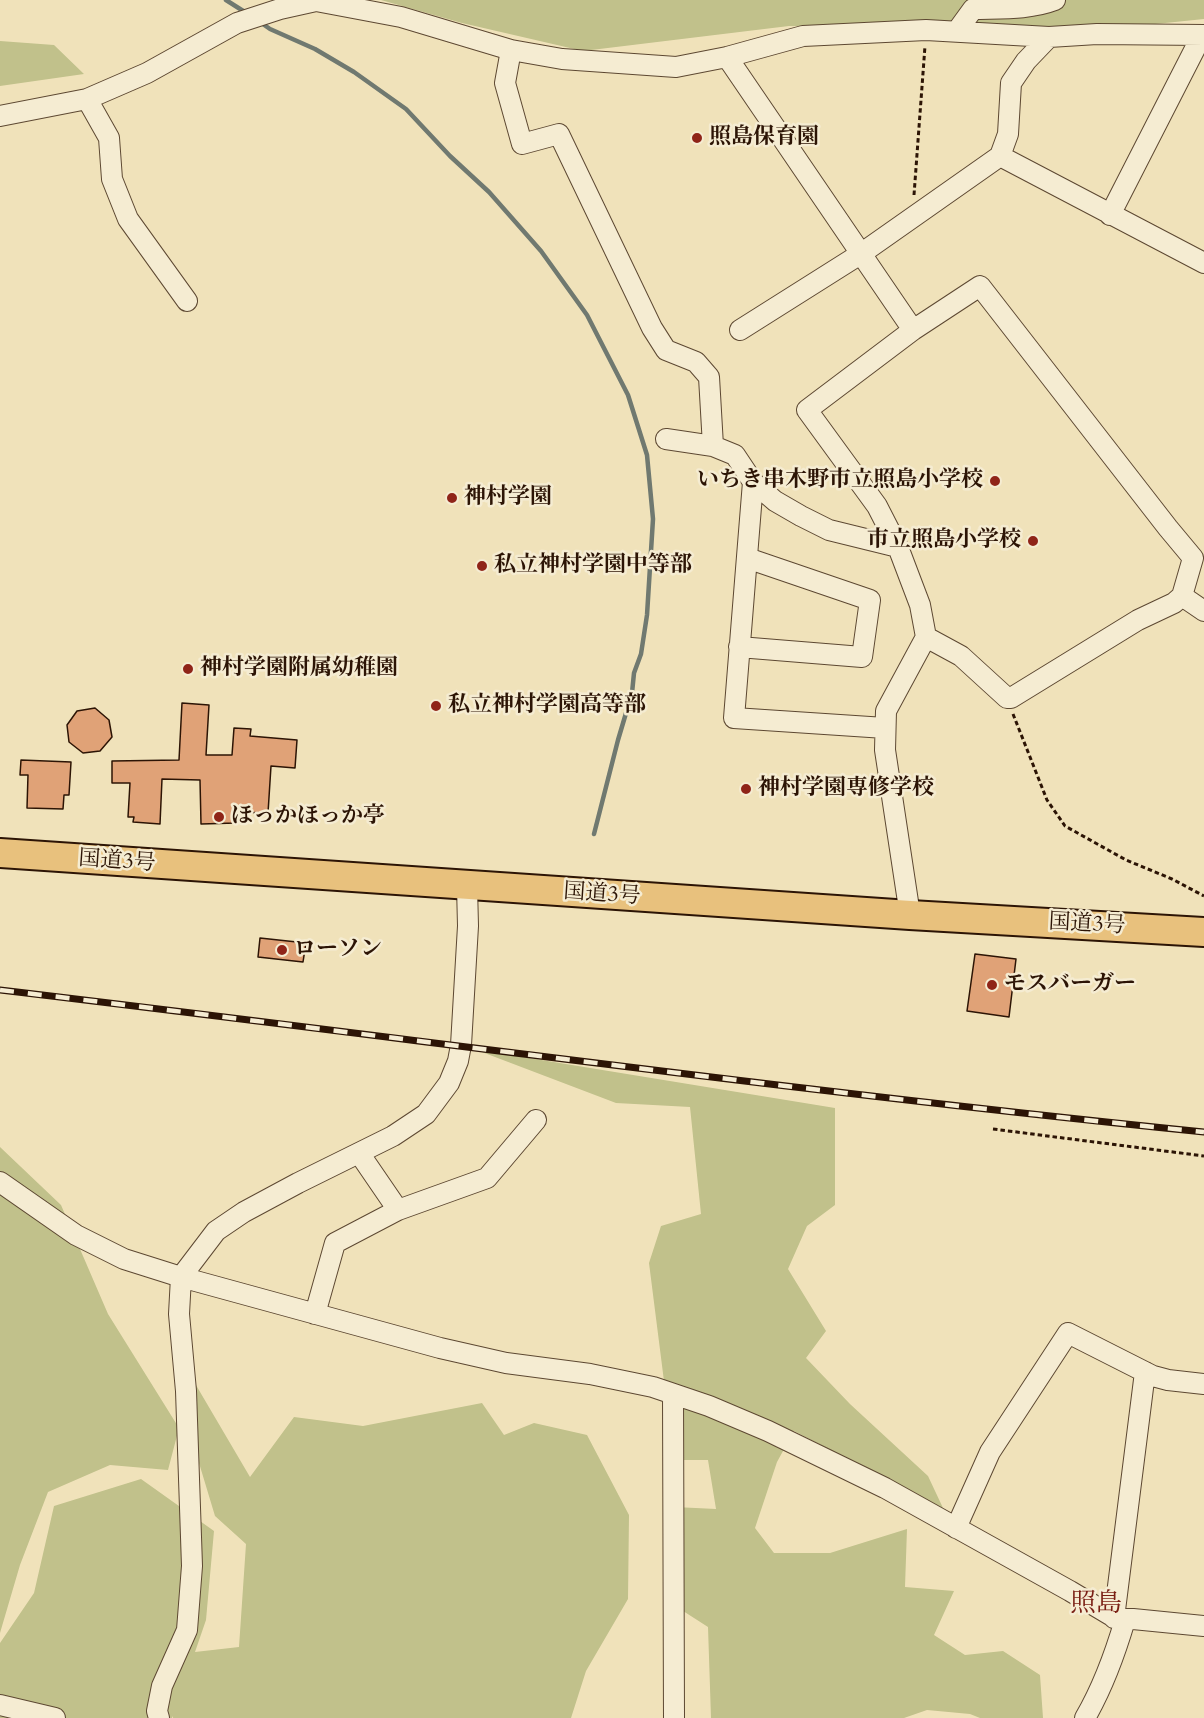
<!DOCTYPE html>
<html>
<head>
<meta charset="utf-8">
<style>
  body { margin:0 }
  canvas { display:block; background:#f0e2ba }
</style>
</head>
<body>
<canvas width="1204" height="1718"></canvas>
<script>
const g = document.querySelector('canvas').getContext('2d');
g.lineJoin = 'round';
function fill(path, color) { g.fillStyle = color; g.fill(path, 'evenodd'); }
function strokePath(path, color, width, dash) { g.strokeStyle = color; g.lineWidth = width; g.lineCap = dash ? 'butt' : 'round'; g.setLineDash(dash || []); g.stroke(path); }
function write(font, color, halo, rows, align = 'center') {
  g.font = font + ' Cardo,"Noto Serif JP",serif'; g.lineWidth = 5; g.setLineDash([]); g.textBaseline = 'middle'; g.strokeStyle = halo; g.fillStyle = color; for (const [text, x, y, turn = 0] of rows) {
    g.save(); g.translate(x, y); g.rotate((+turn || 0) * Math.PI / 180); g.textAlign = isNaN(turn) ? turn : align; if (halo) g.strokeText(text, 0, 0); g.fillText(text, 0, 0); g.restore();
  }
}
const green = new Path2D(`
  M381,0H1204V19L1097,30L789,26L583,51L462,23Z
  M0,41L54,45L84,74L0,86Z
  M474,1049L835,1108V1205L807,1226L788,1269L826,1331L806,1358L850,1404L928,1476L943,1508L794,1431L777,1462L755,1528L774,1553H830L907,1529L905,1587L954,1591L934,1635L965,1655L1003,1651L1040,1675L1043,1718H980L970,1714L927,1710L904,1718H711L708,1627L680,1609L675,1507L716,1509L708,1460H674L649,1263L661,1226L701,1214L690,1107L616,1103Z
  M0,1147L61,1205L108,1314L179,1428L168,1470L110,1465L48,1492L20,1565L0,1633Z
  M193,1380L250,1477L294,1417L363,1426L482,1403L504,1435L534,1423L587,1435L629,1515L628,1599L586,1671L571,1718H173V1716L172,1718H0V1643L34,1593L54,1506L141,1479L214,1531L206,1620L195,1652L239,1647L246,1544L215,1516L196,1453Z`);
const stream = new Path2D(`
  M226,0L248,14
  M260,22L270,29L315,49L354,72L406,109L450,156L489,192L541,251L587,315L628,395L647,455L653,519L647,615L641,654L634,673L632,693L618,740L594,834`);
const building = new Path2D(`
  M182,703L209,705L206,755H232L234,728L251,729L250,736L297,740L295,768L271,766L268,813L236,812V823L201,824L200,780L162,779L160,824L133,822L134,817H128L130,783H112V761L179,760Z
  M95,708L109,720L112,737L100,751L83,753L69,742L67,725L77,711Z
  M21,760L71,762L69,795H64L63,809L27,808L28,775H20Z
  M260,938L306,943L303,962L258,957Z
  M975,954L1016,959L1009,1017L967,1011Z`);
const path = new Path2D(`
  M914,195L925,46
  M1013,714L1047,800L1065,826L1126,860L1172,879L1204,896
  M993,1129L1204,1156`);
const minor = new Path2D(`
  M957,31L973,9C1000,8 1029,10 1055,0
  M511,50L505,83L522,144L559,134L652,328L666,350L696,362L709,377L713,446
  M727,57L913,330
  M87,99L109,138L112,179L128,219L187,301
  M0,116L87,99L147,73L237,23L280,9L316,1L401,17L511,50L562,59L676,67L727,57L803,36L926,30L1049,37L1097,34L1204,35
  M1000,156L1008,134L1011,83L1026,61L1049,37
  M1110,215L1202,35
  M740,330L862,253L1000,156L1204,263
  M666,439L713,446L735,455L753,482L775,501L801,516L829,530L898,547
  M753,482L734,718L885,728
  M1182,596L1204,611
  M739,647L862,657L870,600L747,558
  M910,915L885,750L886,711L926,637L920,605L898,547L877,506L807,410L913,330L980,286L1168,528L1193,558L1182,596L1174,603L1138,620L1011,698H1007L961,656L926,637
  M359,1153L398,1210
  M0,1182L76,1235L124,1259L181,1277L440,1348L506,1363L590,1374L653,1387L709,1406L768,1431L885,1488L1070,1591L1117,1619H1133L1204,1626
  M315,1314L335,1243L398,1210L487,1178L536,1120
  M673,1394L674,1718
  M956,1528L990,1452L1068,1333L1153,1376L1168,1380L1204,1384
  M1114,1618L1145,1372
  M0,1705L55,1718
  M159,1718L157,1711L162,1686L187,1630L192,1566L186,1391L179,1314L181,1277L216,1231L244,1212L298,1183L393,1136L426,1114L449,1083L458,1061L461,1045L468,926L467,886
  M1085,1718C1103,1687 1115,1654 1125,1620`);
const highway = new Path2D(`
  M0,853L910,915L1204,932`);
const rail = new Path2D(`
  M0,990C401,1037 802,1092 1204,1132`);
const markers = [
  [697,138,6,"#8f2418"],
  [995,481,6,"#8f2418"],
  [452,498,6,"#8f2418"],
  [1033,541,6,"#8f2418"],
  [482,566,6,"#8f2418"],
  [188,669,6,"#8f2418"],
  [436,706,6,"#8f2418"],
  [746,789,6,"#8f2418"],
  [219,817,6,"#8f2418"],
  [282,950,6,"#8f2418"],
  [992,985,6,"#8f2418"]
];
const poiNames = [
  ["照島保育園",709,138],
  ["いちき串木野市立照島小学校",983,481,"right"],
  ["神村学園",464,498],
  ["市立照島小学校",1021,541,"right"],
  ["私立神村学園中等部",494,566],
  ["神村学園附属幼稚園",200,669],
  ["私立神村学園高等部",448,706],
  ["神村学園専修学校",758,789],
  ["ほっかほっか亭",231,817],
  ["ローソン",294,950],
  ["モスバーガー",1004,985]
];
const streetNames = [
  ["国道3号",117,862,4],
  ["国道3号",602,895,4],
  ["国道3号",1087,925,3]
];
const quarterNames = [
  ["照島",1096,1605]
];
fill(green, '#c1c18b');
strokePath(stream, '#707970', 4.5);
fill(building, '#e0a277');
strokePath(building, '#2c1405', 1.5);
strokePath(minor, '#5d4832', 22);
strokePath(highway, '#2c1405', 32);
strokePath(path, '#2c1405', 3, [4.5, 3]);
strokePath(minor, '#f5ecd2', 20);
strokePath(highway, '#e8c17d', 28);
strokePath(rail, '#2c1405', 7);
strokePath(rail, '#f5ecd2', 4.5, [14]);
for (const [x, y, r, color] of markers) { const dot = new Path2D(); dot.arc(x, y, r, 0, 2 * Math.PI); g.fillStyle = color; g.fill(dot); strokePath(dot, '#f5ecd2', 2); }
write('bold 22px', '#2c1405', '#f5ecd2', poiNames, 'left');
write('22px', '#2c1405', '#f5ecd2', streetNames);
write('26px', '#7a1f14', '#f5ecd2', quarterNames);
</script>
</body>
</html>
